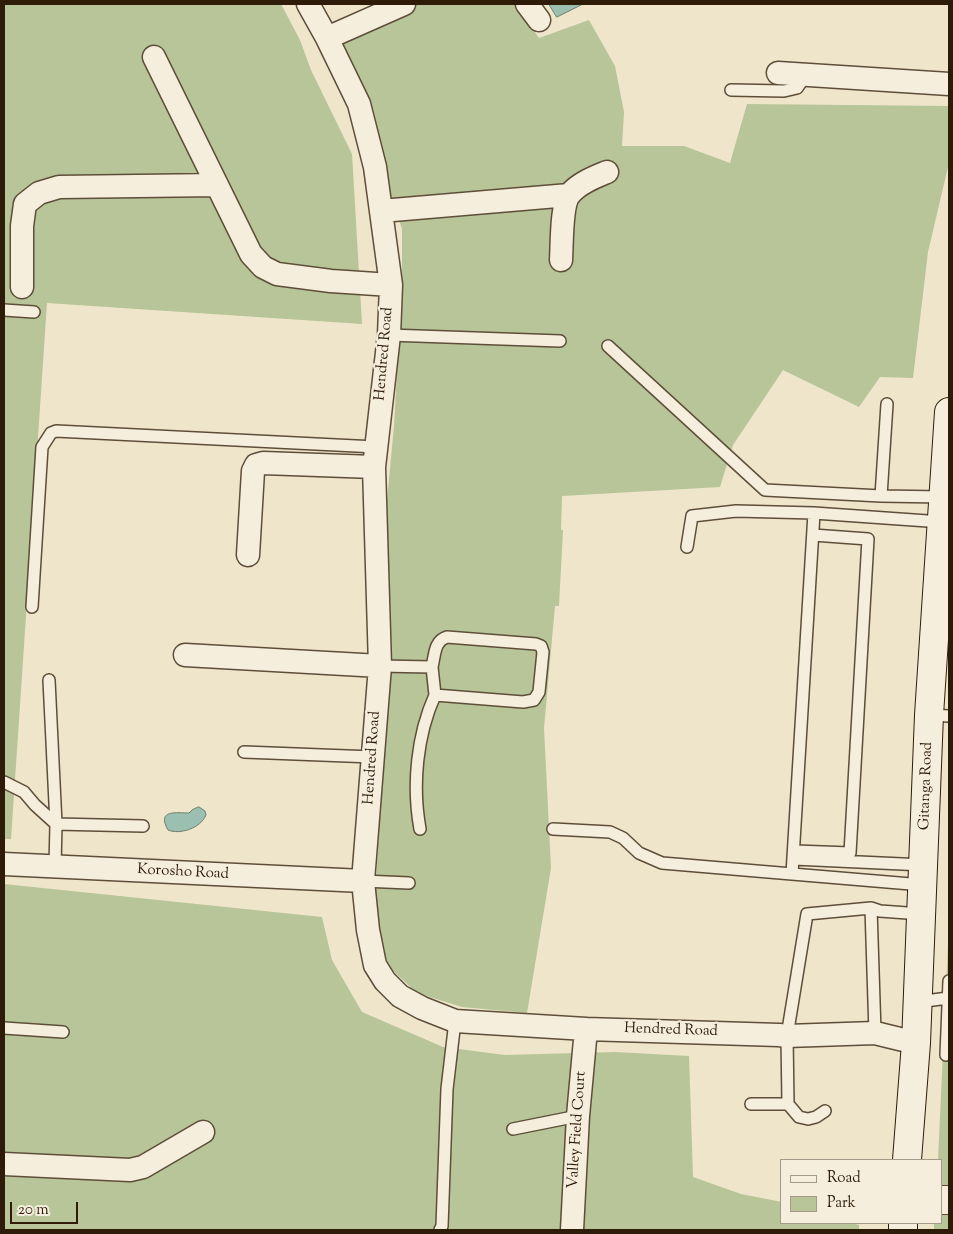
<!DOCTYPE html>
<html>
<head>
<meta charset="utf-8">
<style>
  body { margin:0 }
  #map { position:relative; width:953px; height:1234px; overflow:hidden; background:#efe5ca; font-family:"Sorts Mill Goudy",serif }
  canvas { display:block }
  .frame { position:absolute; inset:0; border:5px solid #2e1c09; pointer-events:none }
  .legend { position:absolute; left:780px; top:1159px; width:162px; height:65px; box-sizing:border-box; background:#f5eedd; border:1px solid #a59a88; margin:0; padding:6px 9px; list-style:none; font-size:15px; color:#2e1c09 }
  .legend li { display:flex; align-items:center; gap:10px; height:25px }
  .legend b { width:25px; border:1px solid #a59a88 }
  .scale { position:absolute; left:10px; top:1202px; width:68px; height:22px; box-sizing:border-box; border:2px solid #2e1c09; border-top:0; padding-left:6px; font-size:15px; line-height:18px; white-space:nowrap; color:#2e1c09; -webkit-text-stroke:4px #f5eedd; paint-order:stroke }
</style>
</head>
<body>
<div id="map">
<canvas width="953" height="1234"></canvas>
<div class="frame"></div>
<ul class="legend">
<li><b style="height:6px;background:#f5eedd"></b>Road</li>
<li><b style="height:14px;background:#b7c598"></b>Park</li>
</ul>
<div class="scale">20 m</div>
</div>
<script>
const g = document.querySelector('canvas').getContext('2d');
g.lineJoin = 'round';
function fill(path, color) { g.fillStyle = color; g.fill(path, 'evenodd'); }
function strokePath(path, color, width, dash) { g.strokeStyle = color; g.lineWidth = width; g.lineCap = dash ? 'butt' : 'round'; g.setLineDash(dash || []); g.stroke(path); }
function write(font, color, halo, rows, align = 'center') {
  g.font = font + ' "Sorts Mill Goudy",serif'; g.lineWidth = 4.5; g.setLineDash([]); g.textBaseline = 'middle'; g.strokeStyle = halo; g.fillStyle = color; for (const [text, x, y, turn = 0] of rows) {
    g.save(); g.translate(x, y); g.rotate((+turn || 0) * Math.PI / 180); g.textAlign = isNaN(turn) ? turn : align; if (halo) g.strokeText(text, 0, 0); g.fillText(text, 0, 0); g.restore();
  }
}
const green = new Path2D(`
  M4,4H281L300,40L311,70L352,154L362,324L47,303L11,839H4Z
  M410,4H516L539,38L589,20L615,66L624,112L622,146H684L730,163L747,104L949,106L948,167L928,252L913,378L880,377L859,407L783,370L733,445L720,487L562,496L561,530H563L559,606H555L544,728L551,868L527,1013L462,1007L417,993L391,969L379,945L375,902L390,615L387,500L394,426L402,283V229L332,24Z
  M4,884L322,917L332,960L362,1012L443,1047L505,1055L615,1052L689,1056L693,1177L741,1194L782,1202V1223H851L859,1225V1230H4Z
  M949,922V1230H934V1223H942V1160H938Z`);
const water = new Path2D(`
  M549,4H583L557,17Z
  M199,807L205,811L206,815C201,828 180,835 168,830C156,809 177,813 189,813L192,810Z`);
const service = new Path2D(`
  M731,90L784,91L797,88L806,75
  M4,310L34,312
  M389,335L560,341
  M608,346L765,490L881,496L943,497
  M881,496L887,404
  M687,547L692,516L736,511L814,513
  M32,607L42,447L51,433L56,431L376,447
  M380,666L432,667L435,695L523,702L534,700L539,692L543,652L541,646L536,644L447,637C434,641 435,655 432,667
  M49,680L56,824L55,866
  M929,715L949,716
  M244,752L373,757
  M4,782L24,792L35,805L56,824L143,826
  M420,829C412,785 417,735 435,695
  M553,829L610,832L623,838L639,853L662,863L792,874
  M795,851L850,853L868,539L813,535
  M794,859L924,865
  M363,881L409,883
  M923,885L792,874L814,513L942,522
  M918,1002L948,998
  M4,1028L63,1032
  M875,1033L871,908L880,911L921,914
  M946,1055L949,981
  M751,1104H788
  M825,1111L816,1117L808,1119L799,1117L788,1104L787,1036L807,914L871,908
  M513,1129L578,1116
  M440,1230L442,1226L447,1089L455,1021`);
const minor = new Path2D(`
  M308,4L327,38L359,104L375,167L391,285L389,335L374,467L380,666L363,881L368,930L375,965L385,981L400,996L422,1008L455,1021L586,1029L779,1035L787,1036L875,1033L916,1043
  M527,4L539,20
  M327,38L404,4
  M154,57L251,254L263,267L277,274L331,281L391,285
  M778,73L949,84
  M381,211L569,195
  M561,260C562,245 561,204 570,194C579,183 595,177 607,172
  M22,287V226L25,204L39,193L59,187L217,185
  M248,555L253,471L256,465L263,463L374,467
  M185,655L380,666
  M4,864L363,881
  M4,1164L130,1170L143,1167L203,1132
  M572,1230L578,1116L586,1029`);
const tertiary = new Path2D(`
  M942,1200H949`);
const secondary = new Path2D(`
  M907,1160L916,1043L929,715L949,412
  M903,1230V1223`);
const streetNames = [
  ["Hendred Road",385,354,-85],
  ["Hendred Road",373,758,-86],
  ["Gitanga Road",927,786,-88],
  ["Korosho Road",183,873,3],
  ["Hendred Road",671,1031,2],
  ["Valley Field Court",578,1130,-86]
];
fill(green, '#b7c598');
fill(water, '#9bc0b1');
strokePath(water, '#6f7e6e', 1);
strokePath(service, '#5e4e39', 14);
strokePath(minor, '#5e4e39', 25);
strokePath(tertiary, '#5e4e39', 30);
strokePath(secondary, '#2e1c09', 30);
strokePath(service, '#f5eedd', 11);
strokePath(minor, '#f5eedd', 22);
strokePath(tertiary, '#f5eedd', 28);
strokePath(secondary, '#f5eedd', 28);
write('15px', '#2e1c09', '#f5eedd', streetNames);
</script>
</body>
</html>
